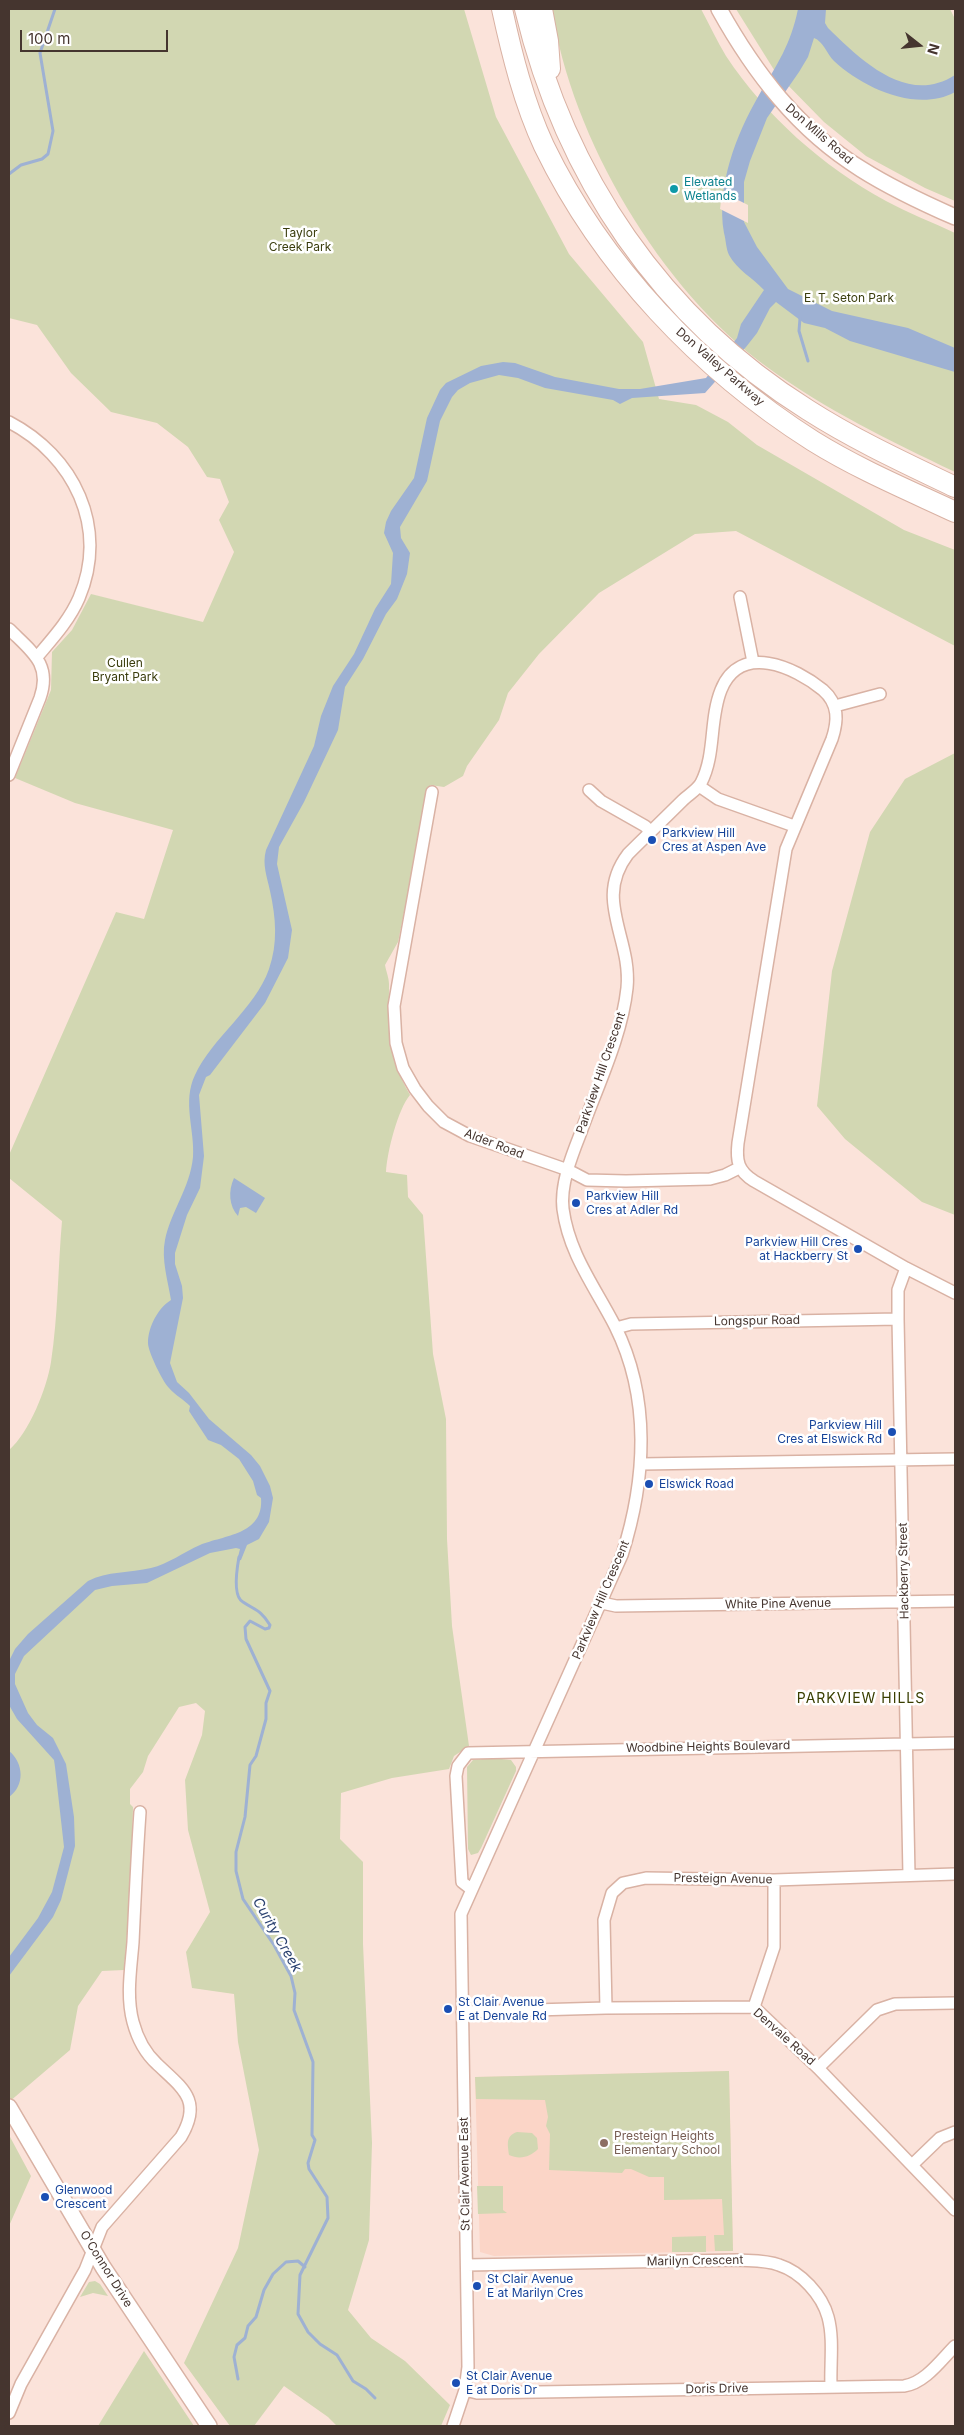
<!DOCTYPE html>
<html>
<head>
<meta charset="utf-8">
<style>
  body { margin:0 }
  #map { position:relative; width:964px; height:2435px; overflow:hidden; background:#fbe3da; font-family:Inter,sans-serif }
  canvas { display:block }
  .frame { position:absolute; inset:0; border:10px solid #45352f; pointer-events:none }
  .north { position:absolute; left:894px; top:20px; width:50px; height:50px; -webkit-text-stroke:4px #fff; paint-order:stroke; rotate:106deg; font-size:14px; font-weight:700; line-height:20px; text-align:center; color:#45352f }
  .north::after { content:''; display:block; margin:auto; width:18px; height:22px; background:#45352f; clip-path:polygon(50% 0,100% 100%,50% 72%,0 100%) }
  .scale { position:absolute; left:20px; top:30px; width:148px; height:22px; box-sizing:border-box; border:2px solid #45352f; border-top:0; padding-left:6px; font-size:15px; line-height:18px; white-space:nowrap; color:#45352f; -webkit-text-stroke:4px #fff; paint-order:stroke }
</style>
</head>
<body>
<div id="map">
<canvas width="964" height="2435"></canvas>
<div class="frame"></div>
<div class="north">N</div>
<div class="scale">100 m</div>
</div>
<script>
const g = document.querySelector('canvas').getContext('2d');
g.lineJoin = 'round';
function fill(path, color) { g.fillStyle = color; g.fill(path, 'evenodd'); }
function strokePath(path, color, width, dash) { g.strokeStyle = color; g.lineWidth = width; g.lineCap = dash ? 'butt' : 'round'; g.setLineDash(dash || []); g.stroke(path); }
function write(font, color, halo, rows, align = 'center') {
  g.font = font + ' Inter,sans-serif'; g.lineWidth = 5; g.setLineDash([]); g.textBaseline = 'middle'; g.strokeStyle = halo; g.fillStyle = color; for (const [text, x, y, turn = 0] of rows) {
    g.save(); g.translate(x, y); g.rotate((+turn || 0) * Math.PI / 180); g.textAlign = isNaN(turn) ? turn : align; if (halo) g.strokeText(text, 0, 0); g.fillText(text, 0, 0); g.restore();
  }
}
const built = new Path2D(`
  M729,2071L733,2251L494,2256L480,2252L475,2077Z`);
const green = new Path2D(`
  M9,9H464L496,117L569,254L643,342L659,399L696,405L728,422L757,445L904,530L955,550V646L736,531L695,534L599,593L539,654L508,693L499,720L467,766L463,776L444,787L430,785L398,942L385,965C386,971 389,978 389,984C389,1030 386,1053 410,1095C398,1109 387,1152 386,1172L407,1175L408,1197L423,1215L433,1354L446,1419L447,1539L452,1626L469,1746L454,1756L449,1769L392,1778L341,1793L340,1839L363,1862V1944L372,2143L369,2240L348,2310L371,2338L405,2361L450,2405L441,2426H337L328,2417L284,2386L254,2426H230L184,2363L238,2248L259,2150L238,2042L234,1994L192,1988L186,1952L210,1912L188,1830L185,1780L202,1735L205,1711L196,1703L179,1707L148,1756L143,1772L130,1789V1804L133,1807L131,1886L124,1970L102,1971L78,2006L70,2050L9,2102V1450C29,1433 47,1388 51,1362C58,1317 58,1266 62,1221L9,1178V1155L116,912L144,919L173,830L75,803L15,778L51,690L52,652L72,630L91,594L203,622L234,552L219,520L229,502L220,479L207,477L188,447L157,423L111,412L71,373L37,325L9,318Z
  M552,9H701C709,24 717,41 726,56C766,116 822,166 886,201C908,213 932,222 955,233V472C890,441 826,410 767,367C661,290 571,138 552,9Z
  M736,9H950L955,19V201L925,188L866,156L824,122L776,73Z
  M955,753V1215L922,1202L845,1139L817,1106L832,971L870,832L905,779Z
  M493,1758L511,1760L516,1767V1771L481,1848L478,1853L471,1855L468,1849L467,1767L473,1760Z
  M729,2071L733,2251H715L714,2235H724L722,2199L664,2200V2177H649L631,2169H625L622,2173L549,2170L550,2134L546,2126L548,2117L545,2100L476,2099L475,2077Z
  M517,2132L532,2133L537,2138L538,2149C530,2157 520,2160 509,2155C508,2145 505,2136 517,2132Z
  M9,2135L31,2176L9,2226Z
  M477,2186H503V2210L507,2213L478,2214Z
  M706,2236V2252H672V2237Z
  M95,2281L100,2284L108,2296L93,2293L80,2297L89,2282Z
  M144,2351L194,2426H98Z`);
const water = new Path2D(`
  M798,9H826L825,23L828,28C861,60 907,106 955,75V92C917,113 863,88 834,61C827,54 823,41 814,38L808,57L799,72L767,118L750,161L744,182V222L757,247L788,289L832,311L908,328L955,348V372L850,341L825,328L804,323L776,302L770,308L757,333L746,347L705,393L632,398L620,404L613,400L545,388L518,378L499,375L470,383L458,390L452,397L440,421L427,481L400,527L401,538L410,553L407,574L397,599L386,614L363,659L345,687L338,730L304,802L279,847L277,864L292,930L288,958L265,1003L210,1075L206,1077L199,1095L204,1156L200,1188L187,1215L175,1253V1264L182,1286L183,1298L170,1363L177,1382L189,1393L209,1419L251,1455L260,1466L270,1486L273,1498L269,1522L259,1539L247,1545L241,1560L237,1561L240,1549L236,1548L210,1553L147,1583L112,1586L95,1590L24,1656L15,1674V1684L28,1713L37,1725L53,1738L66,1764L74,1817L75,1846L61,1900L53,1917L9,1976V1957L38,1918L52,1892L64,1847L55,1767L54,1760L17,1719L9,1705V1661L15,1649L28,1634L88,1581C107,1571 130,1573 151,1568C168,1564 184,1552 200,1545C224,1535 264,1535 261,1498L257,1495L253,1481L239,1459L221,1445L208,1440L189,1411L190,1406C183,1399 175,1395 169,1388C163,1382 148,1352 148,1343C148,1327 158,1308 171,1300C168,1281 161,1259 165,1240C171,1211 190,1188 193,1157C195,1130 182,1102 195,1075C212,1038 255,1009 269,969C278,943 276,918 270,891C267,876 262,865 266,850L314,746L321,716L333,686L354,654L375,609L391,584L393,553L384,533L386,522L391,511L414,478L427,418L440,390L446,383L481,366L503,362L515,363L555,377L619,389H640L706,378L737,338L741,324L764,290C753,278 737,270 729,255C726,249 726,240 724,233C716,186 736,135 759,95C777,65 791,44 798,9Z
  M234,1178L265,1198L256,1213L246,1207L240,1208L238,1216C229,1206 228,1191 234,1178Z
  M9,1751C24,1763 25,1786 9,1797Z`);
const pier = new Path2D(`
  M722,192L748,205V223L720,209Z`);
const stream = new Path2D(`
  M9,174L21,165L42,159L48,154L53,131L40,53L55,9
  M800,318L799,331L808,361
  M239,1557C237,1568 232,1596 243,1602C255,1610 261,1610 270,1625L269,1628L265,1629L250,1621L245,1627L246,1639L270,1691L266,1703V1719L256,1756L250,1765L245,1817L236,1852V1871L243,1899L274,1945L291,1976L295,1993L294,2010L313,2062L312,2135L315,2140L308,2163L309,2169L327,2197L328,2218L300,2275L298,2314L308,2332L320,2344L337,2355L353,2381L366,2389L375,2398
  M238,2379L234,2357L237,2345L245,2338L248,2326L256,2317L264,2290L273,2274L286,2262L298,2261L305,2267`);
const street = new Path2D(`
  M9,422C74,456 109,527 79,598C69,621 52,639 37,657
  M740,597L753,662
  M9,629C31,651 52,664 40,698L9,775
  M835,706L880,694
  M699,786L718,799L794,826
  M589,790L601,801L645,826L650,831
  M432,792L394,1006L396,1043L403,1068L415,1089L428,1106L444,1122L470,1136L568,1170L587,1180L626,1181L710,1179L725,1175L739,1168
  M906,1268L898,1290V1319L909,1875
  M616,1328L631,1324L898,1319
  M642,1464L955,1459
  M602,1603L616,1606L955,1601
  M471,1889L462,1882L456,1776L458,1766L468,1753L955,1743
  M754,2007L774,1947V1880
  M606,2008L604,1920L612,1893L623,1883L646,1878L774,1880L955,1874
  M462,2012L606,2008L754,2007L818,2068L955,2210
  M818,2068L877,2010L895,2004L955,2003
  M912,2165L940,2138L955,2132
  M467,2265L737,2260C751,2261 766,2260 779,2265C801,2272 822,2295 828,2317C834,2339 830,2364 831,2387
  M465,2390L477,2393L904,2386C925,2383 941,2360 955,2346
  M9,2413L21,2384L85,2270L102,2227L181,2137C203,2100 182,2088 157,2064C145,2053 137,2037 133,2022C126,1996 131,1968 133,1942C135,1899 137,1855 140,1812
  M453,2426L465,2390L468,2367L461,1914L622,1555C646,1480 651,1398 615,1326C595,1287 569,1254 563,1209C560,1184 572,1155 581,1132C597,1087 622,1036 627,988C632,938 593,900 628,854C646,836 664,819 682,801C688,795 697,790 701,783C716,754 709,720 721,690C740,642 795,667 823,690C839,704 838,721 832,739L786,849L738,1143C736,1161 738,1171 754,1181L906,1268L955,1293`);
const secondary = new Path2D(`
  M719,9C754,72 798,130 861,169C891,188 923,203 955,217
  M9,2107L103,2267L209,2426`);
const highway = new Path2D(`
  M502,9C512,55 524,103 544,146C602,266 701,370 813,441C858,469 908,490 955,512
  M525,9C565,176 661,318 808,410C855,440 905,463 955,487
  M542,9L548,41L550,69`);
const markers = [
  [674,189,5,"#0f9aa8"],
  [652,840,5,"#1a4fb4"],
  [576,1203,5,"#1a4fb4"],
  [858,1249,5,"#1a4fb4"],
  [892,1432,5,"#1a4fb4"],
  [649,1484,5,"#1a4fb4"],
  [448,2009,5,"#1a4fb4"],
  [604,2143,5,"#8d6e63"],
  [45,2197,5,"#1a4fb4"],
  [477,2286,5,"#1a4fb4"],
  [456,2383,5,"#1a4fb4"]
];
const streetNames = [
  ["Don Mills Road",819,134,41],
  ["Don Valley Parkway",720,367,41],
  ["Parkview Hill Crescent",601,1073,-71],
  ["Alder Road",494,1144,21],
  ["Longspur Road",757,1321,-1],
  ["Hackberry Street",904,1571,-91],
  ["Parkview Hill Crescent",601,1600,-67],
  ["White Pine Avenue",778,1604,-1],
  ["Woodbine Heights Boulevard",708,1747,-1],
  ["Presteign Avenue",723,1879,1],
  ["Denvale Road",784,2037,42],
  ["St Clair Avenue East",465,2174,-91],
  ["Marilyn Crescent",695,2261,-1],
  ["O'Connor Drive",106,2269,58],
  ["Doris Drive",717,2389,-1]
];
const cultureNames = [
  ["Elevated",684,182],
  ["Wetlands",684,196]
];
const parkNames = [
  ["Taylor",300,233],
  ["Creek Park",300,247],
  ["E. T. Seton Park",849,298],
  ["Cullen",125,663],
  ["Bryant Park",125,677]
];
const transitNames = [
  ["Parkview Hill",662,833],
  ["Cres at Aspen Ave",662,847],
  ["Parkview Hill",586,1196],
  ["Cres at Adler Rd",586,1210],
  ["Parkview Hill Cres",848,1242,"right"],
  ["at Hackberry St",848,1256,"right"],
  ["Parkview Hill",882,1425,"right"],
  ["Cres at Elswick Rd",882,1439,"right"],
  ["Elswick Road",659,1484],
  ["St Clair Avenue",458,2002],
  ["E at Denvale Rd",458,2016],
  ["Glenwood",55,2190],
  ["Crescent",55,2204],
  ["St Clair Avenue",487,2279],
  ["E at Marilyn Cres",487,2293],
  ["St Clair Avenue",466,2376],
  ["E at Doris Dr",466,2390]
];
const educationNames = [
  ["Presteign Heights",614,2136],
  ["Elementary School",614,2150]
];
const neighbourhoodNames = [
  ["PARKVIEW HILLS",861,1699]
];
const waterNames = [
  ["Curity Creek",277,1935,60]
];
fill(built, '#fbd5c7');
fill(green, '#d2d7b2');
fill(water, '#9eb1d3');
fill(pier, '#fbe3da');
strokePath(stream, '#9eb1d3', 3);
strokePath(street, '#d9b2a4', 14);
strokePath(secondary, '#d9b2a4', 18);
strokePath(highway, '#d9b2a4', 22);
strokePath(street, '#fff', 11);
strokePath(secondary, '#fff', 15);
strokePath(highway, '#fff', 20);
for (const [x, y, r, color] of markers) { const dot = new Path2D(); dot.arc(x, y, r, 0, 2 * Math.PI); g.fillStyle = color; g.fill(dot); strokePath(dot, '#fff', 2); }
write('12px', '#45352f', '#fff', streetNames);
write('12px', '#0d838f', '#fff', cultureNames, 'left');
write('12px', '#3a3d0d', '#fff', parkNames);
write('12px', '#164399', '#fff', transitNames, 'left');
write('12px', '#785e54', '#fff', educationNames, 'left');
g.letterSpacing = '1px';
write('14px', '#393e00', '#fff', neighbourhoodNames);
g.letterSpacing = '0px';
write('italic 14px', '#2b4270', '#fff', waterNames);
</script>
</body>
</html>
